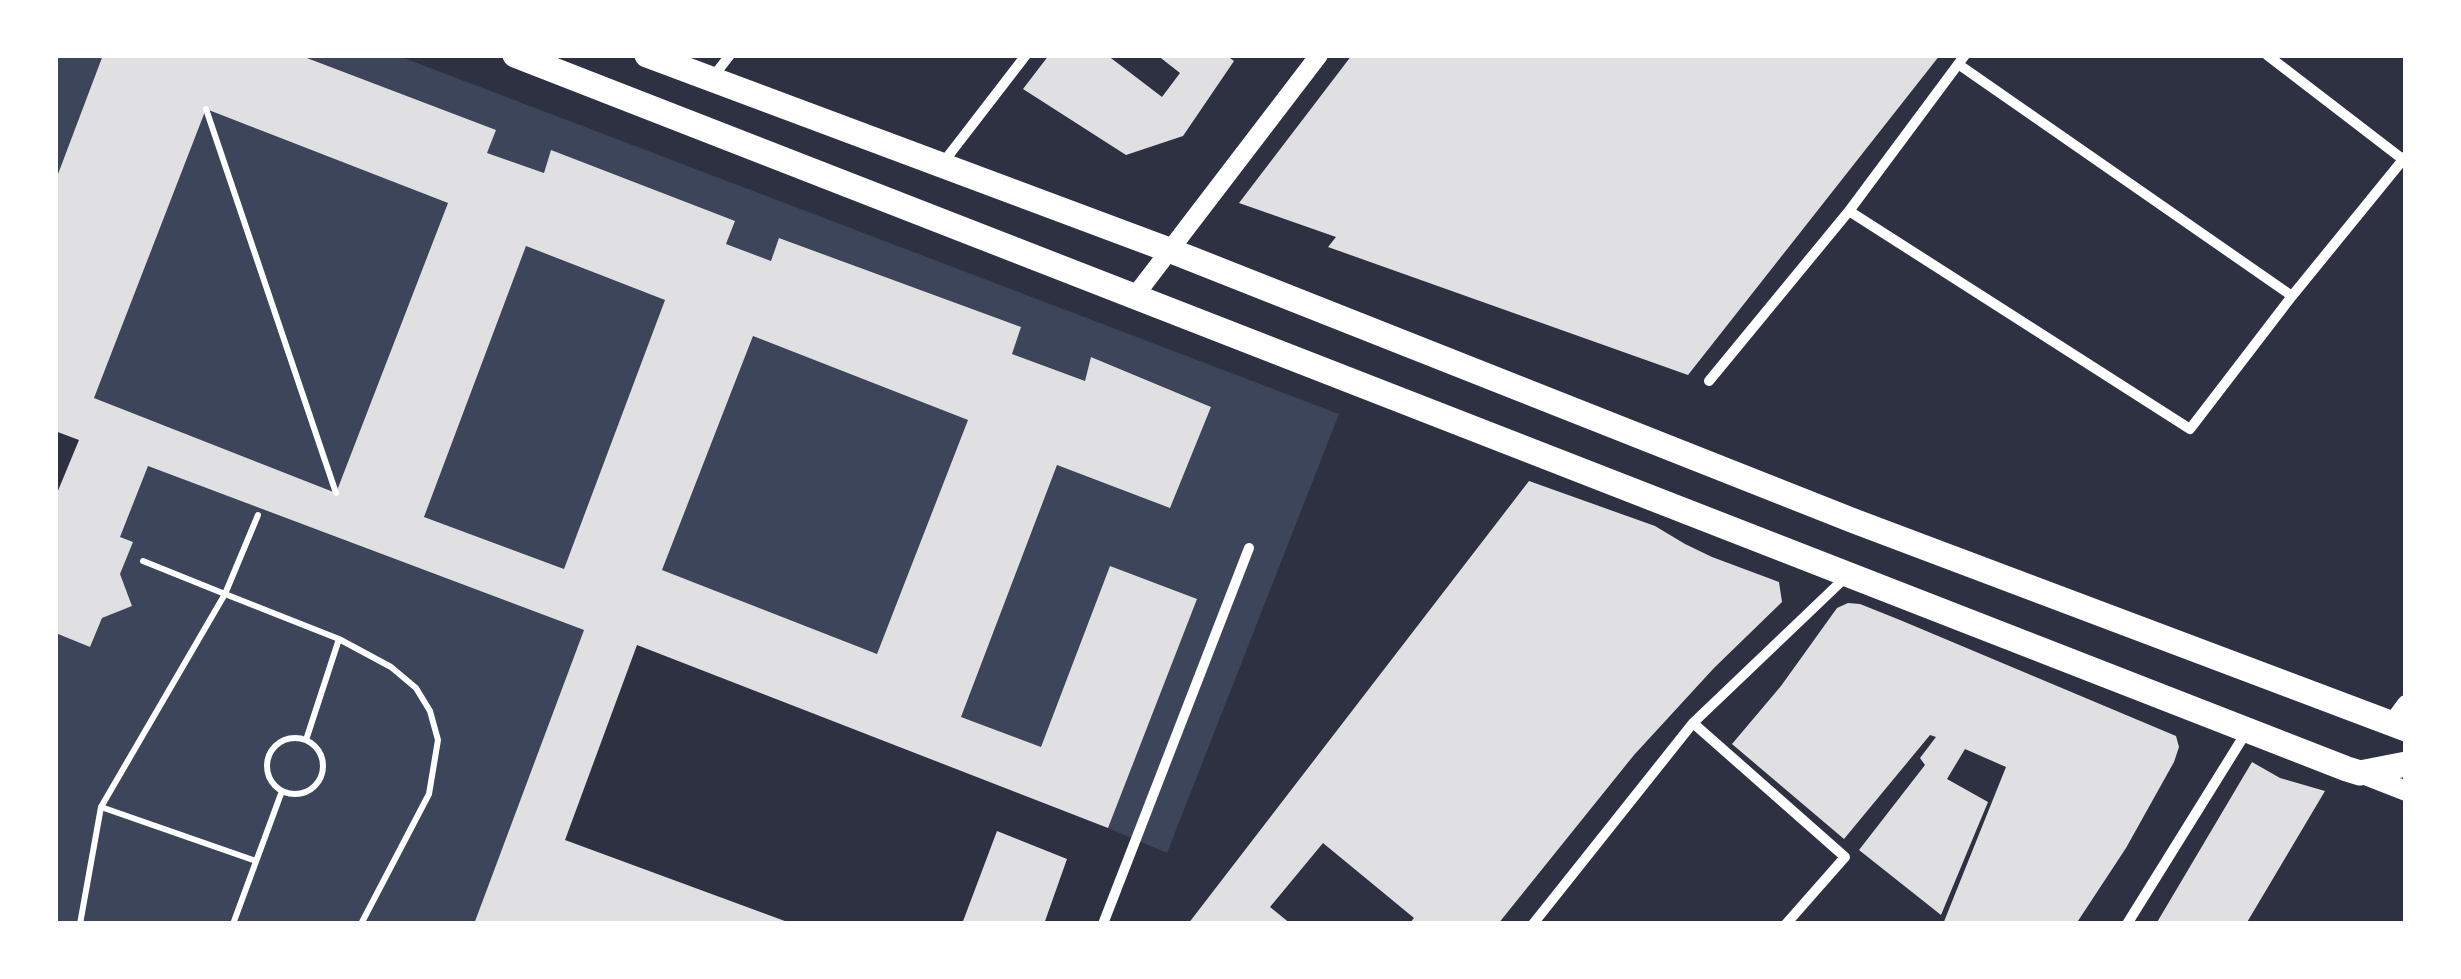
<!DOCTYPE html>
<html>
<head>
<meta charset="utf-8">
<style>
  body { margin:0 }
  #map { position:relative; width:2461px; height:979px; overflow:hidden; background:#2d3142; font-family:Montserrat,sans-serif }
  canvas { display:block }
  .frame { position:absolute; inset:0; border:58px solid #fff; pointer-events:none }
</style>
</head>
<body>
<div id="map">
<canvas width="2461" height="979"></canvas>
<div class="frame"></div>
</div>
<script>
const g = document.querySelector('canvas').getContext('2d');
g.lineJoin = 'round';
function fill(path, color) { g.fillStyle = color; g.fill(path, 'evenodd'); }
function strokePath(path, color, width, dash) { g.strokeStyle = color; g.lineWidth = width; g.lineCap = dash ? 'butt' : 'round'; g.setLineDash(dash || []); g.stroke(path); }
const green = new Path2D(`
  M55,55H103L55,182Z
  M299,55H396L1339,414L1167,853L1108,828L1196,600L1041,747L961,717L1057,465L1170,507L1211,407L1092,357L1085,381L1012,354L1020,327L780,238L771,261L726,244L734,222L551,151L544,173L487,153L495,130Z
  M206,109L448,203L336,493L94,398Z
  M526,246L665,300L564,569L424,517Z
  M753,336L968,420L877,654L662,570Z
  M148,466L584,630L474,924H55V635L58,634L90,647L102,618L132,606L120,574L132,543L120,537Z`);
const building = new Path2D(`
  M103,55H299L496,130L487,153L544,173L551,150L735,221L726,244L771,261L779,238L1021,327L1012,354L1085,381L1091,357L1211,407L1170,508L1057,465L961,717L1041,747L1110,566L1197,599L1108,828L637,645L565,840L793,924H474L584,630L148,466L120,537L133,542L120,574L132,606L102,618L90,647L58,634L55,635V498L79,440L55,431V182ZM206,109L448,203L336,493L94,398ZM526,246L665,300L564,569L424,517ZM753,336L968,420L877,654L662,570Z
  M1049,55H1107L1162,97L1180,73L1157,55H1226L1234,61L1183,136L1126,155L1023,89Z
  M1352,55H1940L1688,375L1328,247L1336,237L1239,203Z
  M1529,481L1655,526L1685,544L1712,557L1779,582L1782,602L1714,668L1634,755L1498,924H1409L1414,918L1323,843L1270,907L1291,924H1188Z
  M1848,603L1860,604L1900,620L2176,736L2179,747L2174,762L2126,848L2076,924H1943L2006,767L1965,749L1947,779L1988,802L1941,915L1859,850L1925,765L1920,758L1936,737L1930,735L1844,839L1732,744L1781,686L1837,608Z
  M2252,762L2280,778L2325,791L2246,924H2156Z
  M997,831L1067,859L1044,924H962Z`);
const path = new Path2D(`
  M206,109L336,493
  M143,561L225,594L258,515
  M267 766a28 28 0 1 1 56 0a28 28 0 1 1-56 0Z
  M306,740L339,639
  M101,807L256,861
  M80,924L101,807L225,594L339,639L391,667L416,688L430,711L438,740L429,794L361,924
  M233,924L282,791`);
const minor = new Path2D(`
  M2267,55L2405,161
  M1958,64L2292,296
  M712,78L730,55
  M942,164L1026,55
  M1849,211L2190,429L2292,296L2406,156
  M1709,381L1849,211L1965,55
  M1693,723L1845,857L1786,924
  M1103,924L1249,548
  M1533,924L1693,723L1847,576
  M2127,924L2247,731`);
const tertiary = new Path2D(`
  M1134,297L1319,55
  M2392,723L2406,704`);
const secondary = new Path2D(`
  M2360,773L2406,791`);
const primary = new Path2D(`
  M515,55L2347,769L2360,773L2406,764
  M647,55L1169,250L1854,521L2406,729`);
fill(green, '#3c4559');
fill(building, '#e0e0e3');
strokePath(path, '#fff', 6);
strokePath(minor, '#fff', 10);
strokePath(tertiary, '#fff', 18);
strokePath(secondary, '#fff', 20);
strokePath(primary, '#fff', 25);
</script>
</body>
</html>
